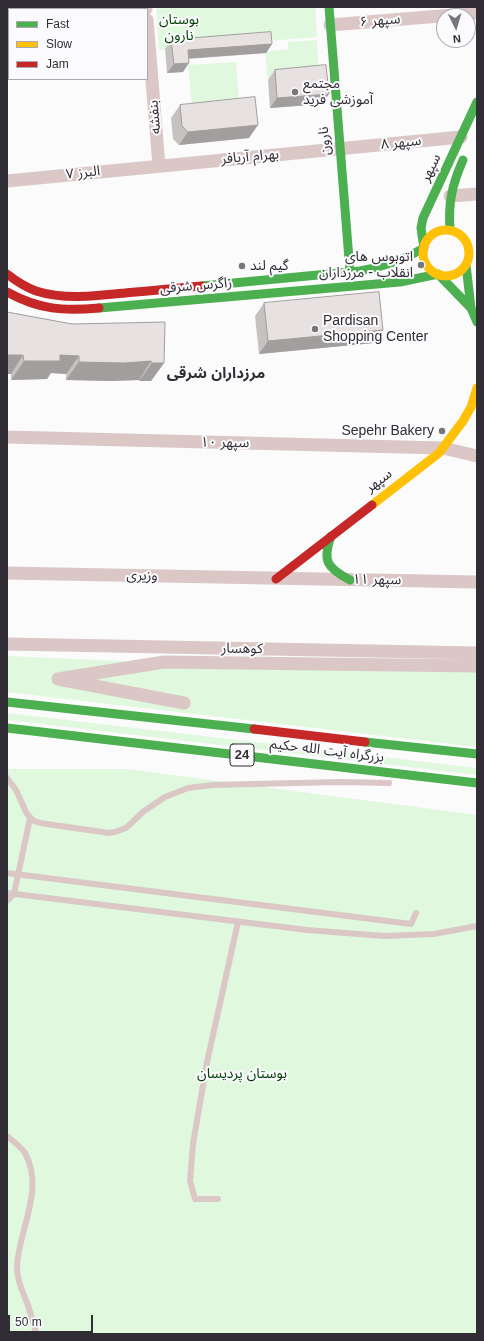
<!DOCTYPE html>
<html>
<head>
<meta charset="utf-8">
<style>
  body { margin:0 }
  #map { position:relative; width:484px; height:1341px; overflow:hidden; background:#fbfbfc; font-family:Helvetica,sans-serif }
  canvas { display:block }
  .frame { position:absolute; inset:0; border:8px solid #302e34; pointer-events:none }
  .legend { position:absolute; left:8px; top:8px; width:140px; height:72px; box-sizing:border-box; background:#fbfafd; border:1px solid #aaa8ad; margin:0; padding:5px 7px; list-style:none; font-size:12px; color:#302e34 }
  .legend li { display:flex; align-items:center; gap:8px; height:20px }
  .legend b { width:20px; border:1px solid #aaa8ad }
  .north { position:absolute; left:436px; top:8px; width:40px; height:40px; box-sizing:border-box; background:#fbfafd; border:1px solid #aaa8ad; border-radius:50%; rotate:175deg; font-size:11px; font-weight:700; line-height:16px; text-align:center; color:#302e34 }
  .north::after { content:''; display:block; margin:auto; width:14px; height:18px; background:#77767a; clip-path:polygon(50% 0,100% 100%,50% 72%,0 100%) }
  .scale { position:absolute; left:8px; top:1315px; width:85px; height:18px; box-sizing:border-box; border:2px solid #302e34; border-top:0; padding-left:5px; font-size:12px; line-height:14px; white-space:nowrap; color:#302e34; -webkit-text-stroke:3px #fbfafd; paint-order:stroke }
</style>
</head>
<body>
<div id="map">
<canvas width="484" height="1341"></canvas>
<div class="frame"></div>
<ul class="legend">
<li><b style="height:5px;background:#4caf50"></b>Fast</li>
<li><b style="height:5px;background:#ffc107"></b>Slow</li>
<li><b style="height:5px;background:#c62828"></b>Jam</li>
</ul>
<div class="north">N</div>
<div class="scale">50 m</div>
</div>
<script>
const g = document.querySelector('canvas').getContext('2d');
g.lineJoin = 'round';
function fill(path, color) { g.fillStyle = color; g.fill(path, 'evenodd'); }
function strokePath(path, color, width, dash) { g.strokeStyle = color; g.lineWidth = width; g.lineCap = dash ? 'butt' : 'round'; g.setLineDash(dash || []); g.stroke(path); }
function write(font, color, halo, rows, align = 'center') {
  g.font = font + ' Helvetica,"Noto Sans Arabic",sans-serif'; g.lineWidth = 4; g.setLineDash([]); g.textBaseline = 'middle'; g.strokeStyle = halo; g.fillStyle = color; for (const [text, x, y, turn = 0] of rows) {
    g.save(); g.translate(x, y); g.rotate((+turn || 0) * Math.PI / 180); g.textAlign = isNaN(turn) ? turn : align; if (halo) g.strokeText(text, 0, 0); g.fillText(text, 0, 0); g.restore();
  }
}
const green = new Path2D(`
  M156,7H315L317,37L159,50Z
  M317,40L319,76L268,80L265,52L288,49V42Z
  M236,62L239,102L192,106L188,65Z
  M7,656L145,662L477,666V747L7,692Z
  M7,713L477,768V775L7,720Z
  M7,769H127L477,815V1334H7Z`);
const lane = new Path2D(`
  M7,778L16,790L27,814L34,821L40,823L109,833L115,832L126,828L144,811L165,797L188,788L213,785L339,782L389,783
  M7,873L411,924L416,913
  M7,893L307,930L384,936L434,934L477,926
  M7,901L14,894L30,818
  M7,1136C13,1141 21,1147 25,1153C45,1189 19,1229 17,1266C17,1282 24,1294 29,1308C31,1316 34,1325 36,1334
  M218,1199H195L190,1181L193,1144L207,1062L238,922`);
const street = new Path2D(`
  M146,7V9
  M147,20L159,166
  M330,25L477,13
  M7,53H9
  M7,181L461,137
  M450,196L477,194
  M7,437L443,448L477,456
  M7,573L477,582
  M7,644L477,653
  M184,703L58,679L164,662L477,666`);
const fast = new Path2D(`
  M329,7L350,272
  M450,230C448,203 452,185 463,160
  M466,265L471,308
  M202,286L360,271C383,267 404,260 424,248L421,228L423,218L477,102
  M99,308L400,282L438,274L471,308L477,322
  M331,536C322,561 327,568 350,580
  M7,702L254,729
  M7,728L477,783
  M365,742L477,754`);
const slow = new Path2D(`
  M423 253a23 23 0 1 1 46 0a23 23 0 1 1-46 0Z
  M372,505L439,453L463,421L471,407L477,388`);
const jam = new Path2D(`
  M7,274C16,281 25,287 36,291C64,300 97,296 125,293C151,291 177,288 202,286
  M7,292C40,310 63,311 99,308
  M276,579L372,505
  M254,729L365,742`);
const wall = new Path2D(`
  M171,40L272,44L266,53L188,59L183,72L167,73L165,49Z
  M275,70L322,104L270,108L268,80Z
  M180,105L249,138L179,145L173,139L171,118Z
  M264,303L383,330L374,343L259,354L255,316Z
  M7,312L72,324L164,363L151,381H139V380L111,381L66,380V374L51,373L47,379L11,380V374H7Z`);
const shadedWall = new Path2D(`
  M272,44L266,53L181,59L188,50Z
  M189,63L183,72L167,73L174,64Z
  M329,94L322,104L270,108L277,98Z
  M258,125L249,138L179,145L188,132Z
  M383,330L374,343L259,354L268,341Z
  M7,355H23L11,374H7Z
  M60,355L79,356L66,374L51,373L47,379L11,380L24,361Z
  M151,361L139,380L111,381L66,380L79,362Z
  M152,363H164L151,381H139Z`);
const building = new Path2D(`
  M271,32L272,44L188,50L189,63L174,64L171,40Z
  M326,65L329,94L277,98L275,70Z
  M255,97L258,125L188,132L182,126L180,105Z
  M379,292L383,330L268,341L264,303Z
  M7,312L72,324L165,322L164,363H152L151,361L124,363L79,362V356L60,355V361H24L23,355H7Z`);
const markers = [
  [295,92,4,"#77767a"],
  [421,265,4,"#77767a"],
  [242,266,4,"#77767a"],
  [315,329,4,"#77767a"],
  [442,431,4,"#77767a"]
];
const shields = [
  [242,755,24]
];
const shieldNames = [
  ["24",242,755]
];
const parkNames = [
  ["بوستان",179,20],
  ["نارون",179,36],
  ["بوستان پردیسان",242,1074]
];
const streetNames = [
  ["سپهر ۶",380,21,-5],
  ["بنفشه",155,117,-95],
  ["نارون",325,141,-95],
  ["سپهر ۸",401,143,-6],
  ["بهرام آریافر",250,157,-5],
  ["سپهر",431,168,-64],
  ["البرز ۷",83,173,-6],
  ["زاگرس شرقی",196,286,-5],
  ["سپهر ۱۰",225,443,1],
  ["سپهر",379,481,-37],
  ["وزیری",142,576,1],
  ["سپهر ۱۱",377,580,1],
  ["کوهسار",242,649,1],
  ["بزرگراه آیت الله حکیم",327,751,7]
];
const poiNames = [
  ["مجتمع",303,84],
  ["آموزشی فرید",303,100],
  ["اتوبوس های",413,257,"right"],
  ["انقلاب - مرزداران",413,273,"right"],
  ["گیم لند",250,266],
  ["Pardisan",323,321],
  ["Shopping Center",323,337],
  ["Sepehr Bakery",434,431,"right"]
];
const neighbourhoodNames = [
  ["مرزداران شرقی",216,374]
];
fill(green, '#e0f8de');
strokePath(lane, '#dac7c6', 6);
strokePath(street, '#dac7c6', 13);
strokePath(fast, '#4caf50', 9);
strokePath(slow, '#ffc107', 9);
strokePath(jam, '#c62828', 9);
fill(wall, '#c7c2c2');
fill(shadedWall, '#a29e9e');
fill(building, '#e7e2e1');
strokePath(building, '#a29e9e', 1);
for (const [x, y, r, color] of markers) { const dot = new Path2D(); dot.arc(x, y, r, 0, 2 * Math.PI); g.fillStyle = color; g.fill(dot); strokePath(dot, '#fbfafd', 1.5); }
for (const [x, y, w] of shields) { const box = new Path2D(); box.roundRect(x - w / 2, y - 11, w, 22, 3); g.fillStyle = '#fbfafd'; g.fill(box); strokePath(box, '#302e34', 1); }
write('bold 13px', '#302e34', null, shieldNames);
write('14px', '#054208', '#fbfafd', parkNames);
write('14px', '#302e34', '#fbfafd', streetNames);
write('14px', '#302e34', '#fbfafd', poiNames, 'left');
write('bold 15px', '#302e34', '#fbfafd', neighbourhoodNames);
</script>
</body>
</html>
